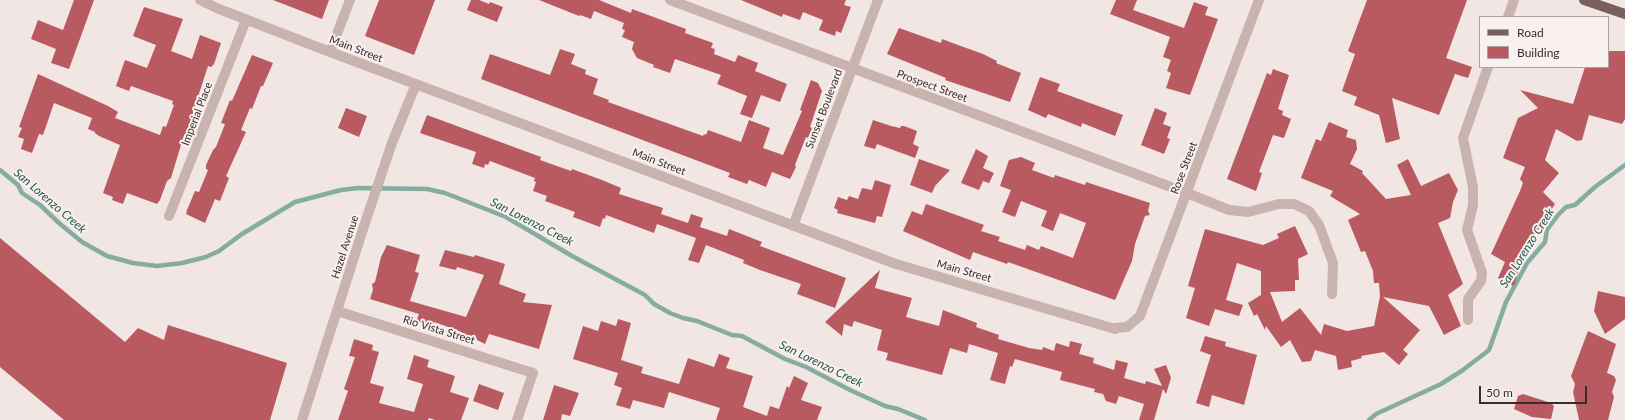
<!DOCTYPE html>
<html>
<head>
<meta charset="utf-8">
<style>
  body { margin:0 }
  #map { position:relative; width:1625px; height:420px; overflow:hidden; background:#f1e6e3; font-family:Lato,sans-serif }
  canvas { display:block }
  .legend { position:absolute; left:1479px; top:16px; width:130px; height:52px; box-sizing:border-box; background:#f9f1ef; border:1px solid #aca2a1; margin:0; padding:5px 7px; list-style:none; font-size:12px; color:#392c2c }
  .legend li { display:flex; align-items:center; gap:8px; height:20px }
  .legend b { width:20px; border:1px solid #aca2a1 }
  .scale { position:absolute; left:1479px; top:386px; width:108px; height:18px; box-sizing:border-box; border:2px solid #392c2c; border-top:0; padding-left:5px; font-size:12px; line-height:14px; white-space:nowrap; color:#392c2c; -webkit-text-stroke:3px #f9f1ef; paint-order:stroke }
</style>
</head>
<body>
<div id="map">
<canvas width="1625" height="420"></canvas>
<ul class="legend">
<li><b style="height:5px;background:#79605f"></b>Road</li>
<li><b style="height:11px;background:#b95960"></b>Building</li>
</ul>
<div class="scale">50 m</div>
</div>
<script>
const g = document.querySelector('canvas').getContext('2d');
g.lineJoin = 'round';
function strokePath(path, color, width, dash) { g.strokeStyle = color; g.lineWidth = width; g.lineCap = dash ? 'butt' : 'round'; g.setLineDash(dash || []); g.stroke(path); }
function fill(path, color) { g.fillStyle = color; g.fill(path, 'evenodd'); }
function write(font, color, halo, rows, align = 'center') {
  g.font = font + ' Lato,sans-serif'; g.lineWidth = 4; g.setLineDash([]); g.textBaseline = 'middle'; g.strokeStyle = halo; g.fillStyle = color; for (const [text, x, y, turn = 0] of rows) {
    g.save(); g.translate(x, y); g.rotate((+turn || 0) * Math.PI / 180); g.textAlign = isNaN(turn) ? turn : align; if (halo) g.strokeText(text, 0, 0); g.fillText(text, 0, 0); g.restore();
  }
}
const stream = new Path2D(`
  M0,170L18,185L22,193L40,205L59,223L82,242L107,256L133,263L157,266L182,263L206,257L219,251L242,234L295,202L341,190L358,188L427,189L445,193L506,217L572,256L645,295L654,304L670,313L683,318L697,321L732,335L742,336L785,359L806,367L850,390L885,406L898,409L925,420
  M1369,420L1376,414L1441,384L1463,370L1489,350L1506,302L1527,263L1545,242L1547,230L1558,215L1566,207L1575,205L1595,187L1625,165`);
const building = new Path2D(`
  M74,0H94L69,69L51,63L56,49L31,39L38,20L63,30Z
  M273,0H329L322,19Z
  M379,0H435L414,55L365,36Z
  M471,0H479L489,4L490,2L503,7L497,22L467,10Z
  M539,0H599L631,13L632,9L686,29L685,33L713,43L711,48L715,49L714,54L735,62L738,55L758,63L755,71L787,84L780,102L761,95L752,118L740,114L747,96L717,84L721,75L675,59L670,73L653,67L654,65L637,58L632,49L634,42L622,37L625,30L622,29L624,23L594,11L591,19L580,15L579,16Z
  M741,0H846L844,5L851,7L841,33L836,31L835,36L819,30L823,20L803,12L800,20L783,14L782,17Z
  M1116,0H1137L1133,10L1184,28L1194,2L1208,7L1205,15L1218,19L1190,95L1166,88L1171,73L1167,71L1171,60L1163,57L1170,37L1110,14Z
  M1367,0H1467L1446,58L1472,67L1468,78L1455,74L1439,115L1392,98L1400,139L1386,143L1379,115L1354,105L1357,97L1342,91L1355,54L1348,51Z
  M144,7L183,19L171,51L192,59L200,35L221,43L214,64L211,67L208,66L193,112L194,117L188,132L184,135L171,178L167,181L160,200L157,204L127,193L123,204L112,200L113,197L103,193L120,145L99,136L95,133V132L88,129L92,118L54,103L43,135L39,134L32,153L21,149L24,139L18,137L22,128L19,127L38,74L108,106L118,112L115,118L160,135L163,126L166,127L174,105L172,104L173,101L131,86L129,91L116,86L125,60L147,68L156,45L133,36Z
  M899,28L941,43L942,39L958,45L983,54L997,61L996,63L1021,73L1010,102L945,80L946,78L887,54Z
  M560,49L575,54L571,64L586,70L585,74L598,79L593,94L609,100L608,102L703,136L704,134L706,135L708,130L741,142L749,120L770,128L763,148L783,155L802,111L800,110L811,80L818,83L822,91L810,127L812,128L808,138L806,137L795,165L796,167L790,179L772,172L766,187L749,180L747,184L728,177L730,173L481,79L490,54L550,75Z
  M1608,51H1625V119L1622,124L1589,115L1582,140L1577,141L1556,129L1545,160L1559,173L1543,192L1555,204L1536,233L1523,266L1519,268L1514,286L1498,278L1505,262L1491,254L1520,191L1523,183L1520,179L1525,167L1503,158L1518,118L1538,108L1520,90L1573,104L1585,67H1608Z
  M252,55L273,63L263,86H261L252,109L250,108L241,130L246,132L226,176L229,178L220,201L215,199L205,223L186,214L187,210L195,191L199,192L208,170L206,169V165L213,150L216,147L225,124L221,123L230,100L232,101Z
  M1273,69L1289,75L1278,109L1283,111L1282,115L1291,119L1284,138L1273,135L1259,172L1262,173L1256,191L1227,179L1267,73L1271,75Z
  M1040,77L1060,84L1057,91L1123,115L1115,136L1082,123L1081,127L1048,114L1046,118L1028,110Z
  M346,108L367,116L359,137L338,128Z
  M1155,108L1167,113L1163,124L1171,127L1167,138L1170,139L1164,154L1141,145Z
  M427,115L541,157L540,160L571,171L572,169L602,180L621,188L619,194L663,208L661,214L688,223L691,214L703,218L700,227L727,236L729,229L762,242L760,246L846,278L835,308L797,294L801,284L760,270L743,263L744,260L706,245L699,263L688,260L696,238L657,224L654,233L606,215L605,219L603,218L600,227L573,217L575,212L545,201L547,196L533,191L536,182L534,181L535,178L490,161L488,165L485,164L484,168L472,164L476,152L420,133Z
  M873,120L891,126L900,128L901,126H904L917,131L913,144L919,147L915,158L877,144L875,149L864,146Z
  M1329,122L1348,130L1346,137L1356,140L1357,149L1350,164L1363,171L1362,173L1386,199L1411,195L1397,165L1408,159L1421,186L1449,173L1458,190L1453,202L1450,218L1438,223L1463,284L1448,295L1461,326L1444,335L1429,306L1383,297L1420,330L1403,350L1408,354L1399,365L1384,352L1361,356L1362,358L1351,361L1352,367L1338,370L1336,356L1315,350L1311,361L1302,362L1290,340L1281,347L1266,326L1265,330L1257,314L1254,316L1248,303L1261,295V271L1237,263L1226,300L1243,305L1239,316L1215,309L1209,326L1186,318L1195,288L1188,286L1205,229L1263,245L1279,238L1277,234L1295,226L1308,254L1298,259L1299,280H1295V291L1270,292L1282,322L1300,308L1321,335L1324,324L1347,331L1374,326L1380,296L1379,283H1374L1373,271L1365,251L1361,252L1348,220L1360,214L1330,196L1333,191L1301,178L1316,139L1321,141Z
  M976,149L988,156L983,168L994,173L989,183L983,181L979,190L961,183Z
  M1021,157L1035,163L1032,170L1054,178L1055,175L1085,185L1086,182L1150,203L1148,211L1150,215L1145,216L1135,244L1132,261L1115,300L1008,262L1007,264L973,252L970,260L903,231L912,211L922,215L926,204L984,225L981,231L1000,237L998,241L1025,250L1027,245L1039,250L1041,246L1073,258L1086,223L1060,213L1053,231L1041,226L1047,211L1021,201L1015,217L1002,212L1011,190L1000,186L1009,160Z
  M919,159L950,170L935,186L932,193L910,185Z
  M875,180L891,185L882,217L877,216L875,223L837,213L838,210L834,208L838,197L847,200L849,196L858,199L862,188L872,190Z
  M0,238L125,342L138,328L164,340L168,325L287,363L270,420H64L0,367Z
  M387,245L420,255L415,272L419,273L410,301L466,317L484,275L457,267L456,270L439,266L445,250L474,257L475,255L505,264L499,284L526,294L523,302L552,305L539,349L489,334L485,344L457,330L434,322L433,325L416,322L419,314L370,299L373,290L372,284L375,282L381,257Z
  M880,270L875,288L912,298L906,317L939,326L943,310L977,323L976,327L999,335L998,339L1029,348L1042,350L1043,347L1054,351L1056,343L1069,347L1070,341L1082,344L1079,354L1094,358L1093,363L1114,370L1116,360L1128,363L1124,378L1145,384L1146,381L1162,386L1154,369L1166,365L1171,378L1166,394L1163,389L1154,420H1139L1144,404L1119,396L1116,404L1106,401L1103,394L1094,392L1095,389L1060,380L1062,372L1015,359L1012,367L1010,366L1005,384L990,380L998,353L969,344L967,353L950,348L942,375L886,360L888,353L877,350L882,330L854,321L852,327L844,324L842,336L825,322Z
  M1598,291L1625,297V319L1605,334L1594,311Z
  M618,319L631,323L621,360L643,367L641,373L679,384L688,358L714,367L719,354L730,358L726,368L753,376L743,407L767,416L770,406L779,409L787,386L789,388L794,376L808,383L801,400L822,407L817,420H716L720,408L669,392L664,408L633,400L630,409L616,405L622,388L614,385L618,373L573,359L583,326L598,331L601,321L616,326Z
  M1588,331L1616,344L1607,373L1614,376L1616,380L1612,392L1614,397L1608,420H1579L1573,392L1575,384L1571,376Z
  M1205,336L1226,342L1225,346L1257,355L1244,405L1212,395L1209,407L1196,403L1211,355L1200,351Z
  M354,339L373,345L372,350L379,352L370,383L384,387L379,403L414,412L423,384L407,379L414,355L429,360L427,367L455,376L450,392L469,398L461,420H435L429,418L428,420H338L348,391L344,389L355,357L349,356Z
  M479,384L504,393L498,410L473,401Z
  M554,385L579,393L570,416L562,414L561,420H543Z
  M1523,394L1551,403L1554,406L1551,419L1532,417L1514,409L1518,396Z`);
const minor = new Path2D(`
  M200,0L219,9L330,52L896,264L1115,329V328L1127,327L1140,316L1259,0
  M670,0L1187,193L1229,210L1248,212L1279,204H1294L1309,211L1319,225L1333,263L1332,294
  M1508,17L1514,0
  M330,52L350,0
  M169,216L246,20
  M793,226L878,0
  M337,311L533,373L517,420
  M1468,320V299L1481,281L1482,273L1467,230L1473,205V187L1463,138L1488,67
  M302,420L364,226L392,143L416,84`);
const major = new Path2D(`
  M1584,0L1625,14`);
const streetNames = [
  ["Main Street",356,49,21],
  ["Prospect Street",932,86,20],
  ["Sunset Boulevard",824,109,-69],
  ["Imperial Place",197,114,-69],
  ["Main Street",659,162,21],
  ["Rose Street",1184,168,-69],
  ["Hazel Avenue",345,247,-72],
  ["Main Street",964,271,16],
  ["Rio Vista Street",439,330,17]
];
const waterNames = [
  ["San Lorenzo Creek",50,201,41],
  ["San Lorenzo Creek",532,222,27],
  ["San Lorenzo Creek",1527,248,-58],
  ["San Lorenzo Creek",821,364,26]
];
strokePath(stream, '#84aca1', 4.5);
fill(building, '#b95960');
strokePath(minor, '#c9b3af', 10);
strokePath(major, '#79605f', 10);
write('11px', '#392c2c', '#f9f1ef', streetNames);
write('italic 12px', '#26564a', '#f9f1ef', waterNames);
</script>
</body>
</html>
